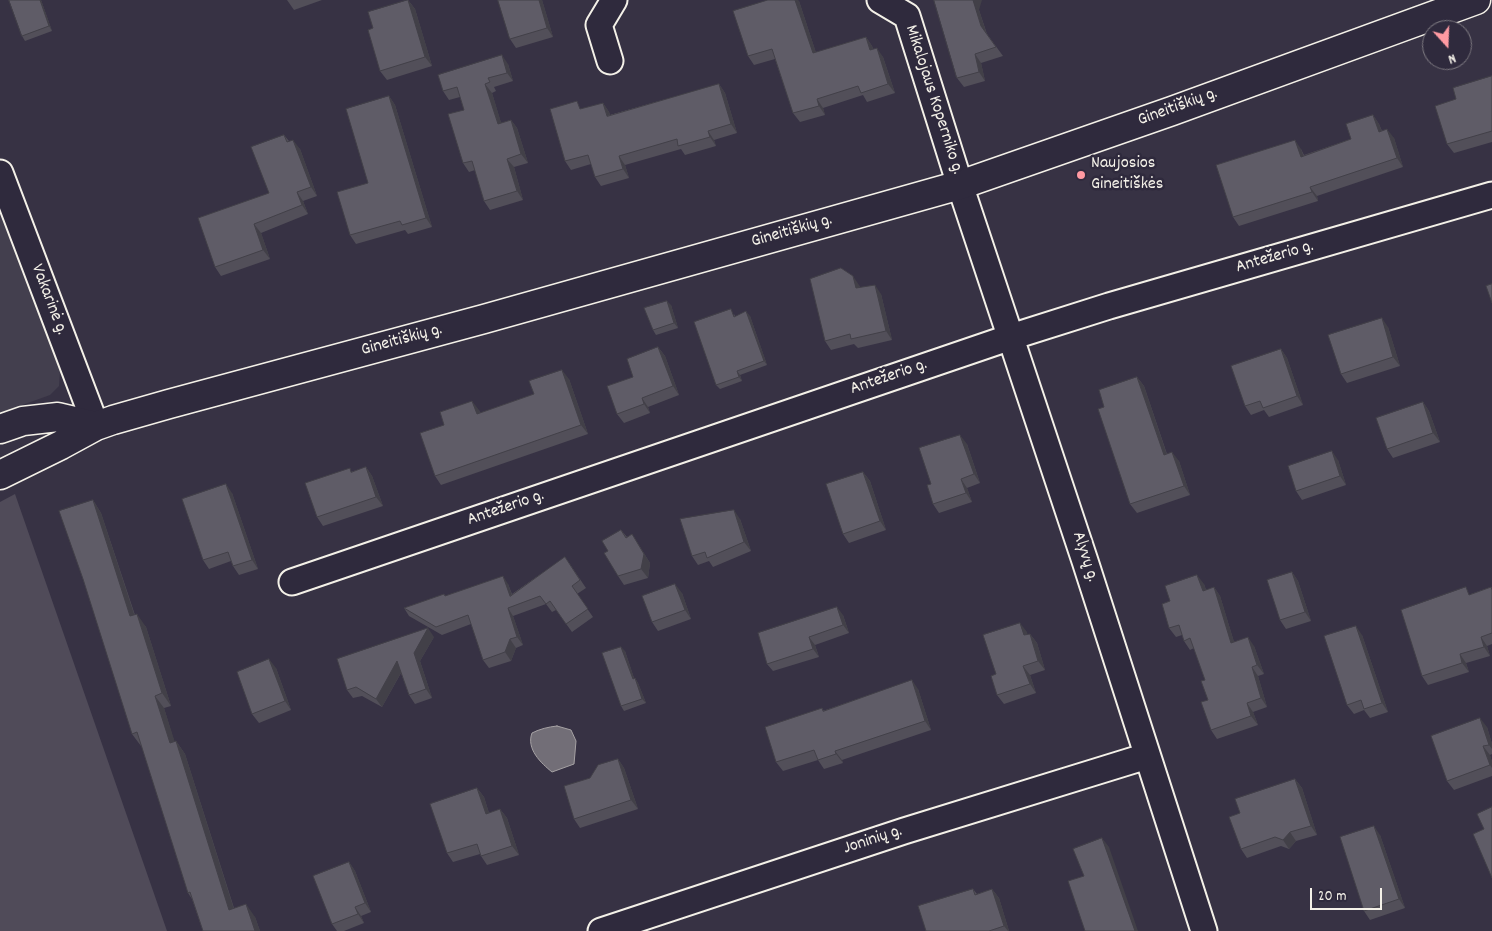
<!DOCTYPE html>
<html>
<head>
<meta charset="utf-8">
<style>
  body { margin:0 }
  #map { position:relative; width:1492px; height:931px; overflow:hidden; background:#373244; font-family:Dekko,sans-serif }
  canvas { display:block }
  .north { position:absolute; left:1422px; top:20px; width:50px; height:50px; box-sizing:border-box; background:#2f2a3d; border:1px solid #7e7a81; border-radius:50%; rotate:160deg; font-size:14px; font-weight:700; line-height:20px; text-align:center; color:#f4f1e8 }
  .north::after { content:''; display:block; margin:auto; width:18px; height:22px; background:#ff9aa2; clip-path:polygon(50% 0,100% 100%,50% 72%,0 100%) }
  .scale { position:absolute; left:1310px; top:888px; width:72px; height:22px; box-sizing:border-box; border:2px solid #f4f1e8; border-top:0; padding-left:6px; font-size:15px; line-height:18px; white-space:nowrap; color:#f4f1e8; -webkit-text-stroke:4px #2f2a3d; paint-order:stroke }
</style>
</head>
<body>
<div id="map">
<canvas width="1492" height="931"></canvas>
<div class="north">N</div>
<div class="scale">20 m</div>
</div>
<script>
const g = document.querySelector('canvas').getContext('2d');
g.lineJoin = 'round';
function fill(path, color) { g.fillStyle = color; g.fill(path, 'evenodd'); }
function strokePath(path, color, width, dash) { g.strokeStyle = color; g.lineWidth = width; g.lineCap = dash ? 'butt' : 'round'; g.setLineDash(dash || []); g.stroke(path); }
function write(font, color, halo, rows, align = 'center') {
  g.font = font + ' Dekko,sans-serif'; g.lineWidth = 5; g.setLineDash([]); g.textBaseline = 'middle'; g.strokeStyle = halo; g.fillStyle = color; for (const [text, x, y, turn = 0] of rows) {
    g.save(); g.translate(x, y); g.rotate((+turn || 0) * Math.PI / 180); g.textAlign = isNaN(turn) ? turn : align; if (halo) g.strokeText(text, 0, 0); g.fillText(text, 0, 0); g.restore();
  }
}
const built = new Path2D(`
  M0,209L60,370L59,386L50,395L0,413Z`);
const green = new Path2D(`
  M15,494L167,931H0V502Z`);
const water = new Path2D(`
  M557,726L571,730L576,741L574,764L552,772C541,763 526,749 532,733C540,729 548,727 557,726Z`);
const street = new Path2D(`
  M880,0L907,16L960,185L1085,561L1204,931
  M610,61L599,25L614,0
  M0,173L96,426
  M292,582L1011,337L1109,306L1492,195
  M601,931L904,831L1147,756`);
const secondary = new Path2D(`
  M0,429L23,421L58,417L96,426
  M0,475L61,445L96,426L113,420L169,404L484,319L960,185L1172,111L1476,0`);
const wall = new Path2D(`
  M41,0L52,31L25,41L22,36Z
  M287,0H322L294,10Z
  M408,0L415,9L432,66L387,80L380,71L373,28Z
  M498,0H542L553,37L516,48L510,39Z
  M799,1L816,53L866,37L872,46L873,49L883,57L895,93L867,102L863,95L823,108L825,115L800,122L793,113L775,59L754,65L748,56Z
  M979,10L987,34L1003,56L981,63L985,81L964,87L957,78Z
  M508,64L513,81L494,87L496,91L492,93L501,123L511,120L517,128L528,163L514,167L523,200L490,210L484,201L475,170L469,172L463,163L464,110L460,97L449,100L443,91Z
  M1492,76V142L1454,153L1447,144L1456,99Z
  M719,84L725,93L737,133L714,140L716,146L685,155L681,149L625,165L629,178L601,186L595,177L591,164L571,170L565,161L582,109L603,103L609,112L610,115Z
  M389,96L395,105L432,227L408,234L405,230L356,244L350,235L368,183Z
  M1373,115L1379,124L1382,131L1394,138L1403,167L1317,196L1318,201L1239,226L1233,217L1301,149L1304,155L1351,139Z
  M284,135L289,141L300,149L317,196L303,201L308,214L261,233L270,259L221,276L215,267L269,193Z
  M859,285L860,288L881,294L892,340L858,348L854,344L831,350L825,341Z
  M671,305L678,328L656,335L653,330Z
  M734,314L735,316H750L767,365L740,375L742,381L720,389L716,385Z
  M1388,327L1400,366L1347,383L1341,374Z
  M658,347L665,356L679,395L648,407L650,413L624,423L617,414L633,377Z
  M1281,349L1287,358L1303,405L1269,417L1264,410L1251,415L1245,406Z
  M1137,377L1144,386L1167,454L1179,461L1190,495L1137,513L1130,504L1104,407Z
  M569,379L588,434L441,485L435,476L444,425L479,410L480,413L534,394Z
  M1423,402L1429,411L1440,442L1393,458L1387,449Z
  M967,444L980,483L967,488L972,502L939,513L933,504L931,484Z
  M1338,460L1346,485L1302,500L1296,491Z
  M366,467L372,476L383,506L323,526L317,517L352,472Z
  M863,472L870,481L886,530L849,543L843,534Z
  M232,493L258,569L239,575L233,566L231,561L209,569L203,560Z
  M93,500L101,513L135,615L146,627L171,706L164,708L174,741H176L185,754L234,908L255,917L260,931H203L192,899L188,893L142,746H141L132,734Z
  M740,519L751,551L713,567L709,561L698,565L692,556Z
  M621,530L627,537L632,534L650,563L648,578L624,585L618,576L608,551Z
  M565,557L586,588L577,594L593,617L572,632L556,610L552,612L546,604L513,616L523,645L516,648L511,661L489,668L483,660L471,624L442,635L409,616L404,608L446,596L508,584L512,594Z
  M1292,572L1298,581L1311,621L1286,629L1280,620Z
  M1204,584L1206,590L1214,587L1220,596L1234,642L1254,646L1264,674L1258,676L1267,707L1253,712L1258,725L1217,739L1211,730L1205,680L1194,648L1190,650L1184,641L1182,635L1176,637L1169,628L1170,601Z
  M1491,587L1492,588V644L1487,646L1490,656L1466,663L1469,672L1428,685L1422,676L1471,594Z
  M682,593L691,619L658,631L652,622Z
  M843,615L849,633L815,645L819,657L773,671L767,664Z
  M1027,632V634H1030L1037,643L1045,670L1030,675L1036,693L1004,704L997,695L996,674Z
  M1362,635L1388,712L1370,718L1364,710L1354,714L1347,705Z
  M434,637L420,661L432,698L415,704L409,695L401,673L382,707L362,696L353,698L347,690Z
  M625,651L634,678H635L638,683L646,703L624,711L621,706Z
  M276,668L291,710L259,723L252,714Z
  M918,689L931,730L842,760L843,763L824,769L818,760L783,771L776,762L822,708L824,711Z
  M1487,727L1492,744V754L1490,755L1492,762V776L1454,790L1447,781Z
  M618,759L624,768L638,809L580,828L574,819L590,778Z
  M1295,779L1302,788L1317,835L1296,841L1289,849L1281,846L1247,858L1241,849Z
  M477,788L484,797L489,813L500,809L507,818L519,855L487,865L481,856L480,854L453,862L447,853Z
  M1380,835L1405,908L1370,920L1364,911Z
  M349,862L355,871L371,912L361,916L364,923L344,931H337L332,924Z
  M973,889L977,894L992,889L999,898L1009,931H926Z`);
const shadedWall = new Path2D(`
  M40,0H41L52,31L49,26Z
  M408,0L415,9L432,66L425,57Z
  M539,0H542L553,37L547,28Z
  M795,0H798L799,1L819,62L813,53Z
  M973,0H982L979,10L987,35L981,26Z
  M866,37L872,46L876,59L870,50Z
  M877,48L883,57L895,93L888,84Z
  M975,54L981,63L985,81L979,72Z
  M502,55L508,64L513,81L507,73Z
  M485,84L492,93L504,132L498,124Z
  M719,84L725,93L737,133L731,124Z
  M389,96L395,105L432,227L426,218Z
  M817,99L823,108L825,115L819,106Z
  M603,103L609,112L613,125L607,116Z
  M1373,115L1379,124L1385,141L1379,132Z
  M511,120L517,128L528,163L521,154Z
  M1387,129L1394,138L1403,167L1397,158Z
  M708,131L714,140L716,146L710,137Z
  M293,140L300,149L317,196L311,187Z
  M1295,140L1301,149L1307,166L1301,157Z
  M619,156L625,165L629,178L623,169Z
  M507,159L514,167L523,200L517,191Z
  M1310,187L1317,196L1318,201L1312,192Z
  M297,192L303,201L308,214L302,205Z
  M254,224L261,233L270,259L263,250Z
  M853,276L859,285L863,297L856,288Z
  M875,285L881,294L892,340L886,331Z
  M667,301L671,305L678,328L674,323Z
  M746,311L750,316L767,365L764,361Z
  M1382,318L1388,327L1400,366L1393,357Z
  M658,347L665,356L679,395L673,386Z
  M1281,349L1287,358L1303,405L1297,396Z
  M562,370L569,379L588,434L581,425Z
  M737,371L740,375L742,381L739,377Z
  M1137,377L1144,386L1170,464L1164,455Z
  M642,398L648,407L650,413L644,404Z
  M472,401L479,410L483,423L477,414Z
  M1423,402L1429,411L1440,442L1433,433Z
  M960,435L967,444L980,483L974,474Z
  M1332,451L1338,460L1346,485L1340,476Z
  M1172,452L1179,461L1190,495L1184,486Z
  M366,467L372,476L383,506L376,497Z
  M863,472L870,481L886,530L880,521Z
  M961,479L967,488L972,502L966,493Z
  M226,484L232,493L258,569L252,560Z
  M93,500L101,513L139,629L130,616Z
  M734,510L740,519L751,551L744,542Z
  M632,534L650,563L648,578L641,569Z
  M1292,572L1298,581L1311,621L1305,612Z
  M1197,575L1204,584L1209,600L1203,591Z
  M503,576L508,584L515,604L510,596Z
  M675,584L682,593L691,619L685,610Z
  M1214,587L1220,596L1237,652L1231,643Z
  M837,607L843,615L849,633L843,625Z
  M508,608L513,616L523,645L517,637Z
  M137,614L146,627L171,706L162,693Z
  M1020,623L1027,632L1030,644L1024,635Z
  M1356,626L1362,635L1388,712L1382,703Z
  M428,628L434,637L420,661L432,698L426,689L414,653Z
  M1030,634L1037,643L1045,670L1038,661Z
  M809,637L815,645L819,657L813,649Z
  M1248,637L1254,646L1264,674L1257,665Z
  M1481,637L1487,646L1490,656L1484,647Z
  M510,639L516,648L511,661L505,652Z
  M621,647L625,651L636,684L633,679Z
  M1460,654L1466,663L1469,672L1462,663Z
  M269,659L276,668L291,710L285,701Z
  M397,661L403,669L382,707L376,699Z
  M1023,666L1030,675L1036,693L1030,684Z
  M1252,667L1258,676L1267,707L1261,698Z
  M635,678L638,683L646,703L642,699Z
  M912,680L918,689L931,730L925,721Z
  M155,696L164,708L179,755L170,743Z
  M1247,703L1253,712L1258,725L1251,716Z
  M1480,718L1487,727L1492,744V749L1489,745Z
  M176,741L185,754L238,922L229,910Z
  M1483,746L1490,755L1492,762V768L1490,765Z
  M835,751L842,760L843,763L836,754Z
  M618,759L624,768L638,809L631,800Z
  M1295,779L1302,788L1317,835L1311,826Z
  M477,788L484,797L492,823L486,814Z
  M500,809L507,818L519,855L512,846Z
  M1374,826L1380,835L1405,908L1399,899Z
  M1290,832L1296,841L1289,849L1283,840Z
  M1102,838L1109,847L1138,931H1135Z
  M349,862L355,871L371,912L365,903Z
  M992,889L999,898L1009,931H1008L1004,926Z
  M246,904L255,917L260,931H255Z
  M355,907L361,916L364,923L358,914Z`);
const building = new Path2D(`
  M9,0H40L49,26L22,36Z
  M408,0L425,57L380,71L368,30L373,28L368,12Z
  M498,0H539L547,28L510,39Z
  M768,0H795L813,53L866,37L870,50L877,48L888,84L861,93L858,86L817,99L819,106L793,113L772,49L748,56L733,11Z
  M934,0H973L981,26L996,47L975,54L979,72L957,78Z
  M502,55L507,73L488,78L490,82L485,84L498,124L511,120L521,154L507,159L517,191L484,201L472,161L463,163L448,114L464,110L457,87L443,91L438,75Z
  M1492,76V131L1447,144L1435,106L1456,99L1453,88Z
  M719,84L731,124L708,131L710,137L678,146L677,139L619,156L623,169L595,177L588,155L565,161L550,109L577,101L580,109L603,103L607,116Z
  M389,96L426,218L402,225L400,221L350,235L337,192L368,183L346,109Z
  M1373,115L1379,132L1387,129L1397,158L1310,187L1312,192L1233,217L1216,165L1295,140L1301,157L1351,139L1346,124Z
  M284,135L287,142L293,140L311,187L297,192L302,205L254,224L263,250L215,267L198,218L269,193L251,147Z
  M841,268L853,276L856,288L875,285L886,331L851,339L850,334L825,341L810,279Z
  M1492,284V303L1486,286Z
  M667,301L674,323L653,330L644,308Z
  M731,309L734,317L746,311L764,361L737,371L739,377L716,385L694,322Z
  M1382,318L1393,357L1341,374L1328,335Z
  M658,347L673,386L642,398L644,404L617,414L607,386L633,377L627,359Z
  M1281,349L1297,396L1263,408L1260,401L1245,406L1231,366Z
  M562,370L581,425L435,476L420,433L444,425L440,412L472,401L477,414L534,394L529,381Z
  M1137,377L1164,455L1172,452L1184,486L1130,504L1098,409L1104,407L1099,390Z
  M1423,402L1433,433L1387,449L1376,418Z
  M960,435L974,474L961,479L966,493L933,504L927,485L931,484L919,448Z
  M1332,451L1340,476L1296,491L1288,466Z
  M366,467L376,497L317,517L305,483L350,468L351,472Z
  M863,472L880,521L843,534L826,484Z
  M226,484L252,560L233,566L228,552L203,560L182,499Z
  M93,500L130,616L137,614L162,693L155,696L170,743L176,741L229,910L246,904L255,931H203L190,892L188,893L137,732L132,734L83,579L59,511Z
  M734,510L744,542L707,558L705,552L692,556L680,519Z
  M621,530L626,538L632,534L644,554L641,569L618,576L604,553L608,551L602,541Z
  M565,557L580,580L572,586L588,609L566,624L550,601L546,604L540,596L508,608L517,637L510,639L505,652L483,660L468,615L436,627L404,608L444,594L445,596L503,576L510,596Z
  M1292,572L1305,612L1280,620L1267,580Z
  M1197,575L1203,591L1214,587L1231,643L1248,637L1257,665L1252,667L1261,698L1247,703L1251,716L1211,730L1201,702L1208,700L1201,681L1205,680L1190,638L1184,641L1179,625L1169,628L1162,604L1170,601L1165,586Z
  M675,584L685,610L652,622L642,596Z
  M1466,587L1469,595L1491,587L1492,590V633L1481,637L1484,647L1460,654L1462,663L1422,676L1401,610Z
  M837,607L843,625L809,637L813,649L767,664L758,633Z
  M1020,623L1024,635L1030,634L1038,661L1023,666L1030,684L997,695L991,676L996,674L983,635Z
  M1356,626L1382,703L1364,709L1361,700L1347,705L1324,636Z
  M428,628L414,653L426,689L409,695L397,661L376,699L356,687L347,690L337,659Z
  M621,647L633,679L635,678L642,699L621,706L602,653Z
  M269,659L285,701L252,714L237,672Z
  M912,680L925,721L835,751L836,754L818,760L814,750L776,762L765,727L822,708L823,711Z
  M1480,718L1489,745L1483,746L1490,765L1447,781L1431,736Z
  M618,759L631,800L574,819L564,786L590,778L598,765Z
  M1295,779L1311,826L1290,832L1283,840L1275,837L1241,849L1229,817L1240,813L1235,799Z
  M477,788L486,814L500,809L512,846L481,856L477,844L447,853L430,804Z
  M1492,807V878L1473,834L1484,829L1477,814Z
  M1374,826L1399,899L1364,911L1340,837Z
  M1102,838L1135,931H1085L1068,881L1084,876L1073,849Z
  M349,862L365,903L355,907L358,914L332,924L313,876Z
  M973,889L975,895L992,889L1004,926L989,931H926L918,906Z`);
const markers = [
  [1081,175,5,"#ff9aa2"]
];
const streetNames = [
  ["Mikalojaus Koperniko g.",933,100,72],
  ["Gineitiškių g.",1178,108,-20],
  ["Gineitiškių g.",792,232,-16],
  ["Antežerio g.",1275,258,-16],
  ["Vakarinė g.",48,300,69],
  ["Gineitiškių g.",402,341,-15],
  ["Antežerio g.",889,378,-19],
  ["Antežerio g.",506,509,-19],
  ["Alyvų g.",1084,557,72],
  ["Joninių g.",873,841,-18]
];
const poiNames = [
  ["Naujosios",1091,165],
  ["Gineitiškės",1091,186]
];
fill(built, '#433f4e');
fill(green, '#504b59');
fill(water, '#726e77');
strokePath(water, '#a6a2a4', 1);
strokePath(street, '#f4f1e8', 29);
strokePath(secondary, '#f4f1e8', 31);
strokePath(street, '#2f2a3d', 25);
strokePath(secondary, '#2f2a3d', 28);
fill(wall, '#524f59');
fill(shadedWall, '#424048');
fill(building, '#5f5c67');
strokePath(building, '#424048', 1);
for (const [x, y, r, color] of markers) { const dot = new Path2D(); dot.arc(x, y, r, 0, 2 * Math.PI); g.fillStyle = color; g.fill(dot); strokePath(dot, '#2f2a3d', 2); }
write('18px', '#f4f1e8', '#2f2a3d', streetNames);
write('18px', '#f4f1e8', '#2f2a3d', poiNames, 'left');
</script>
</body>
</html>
